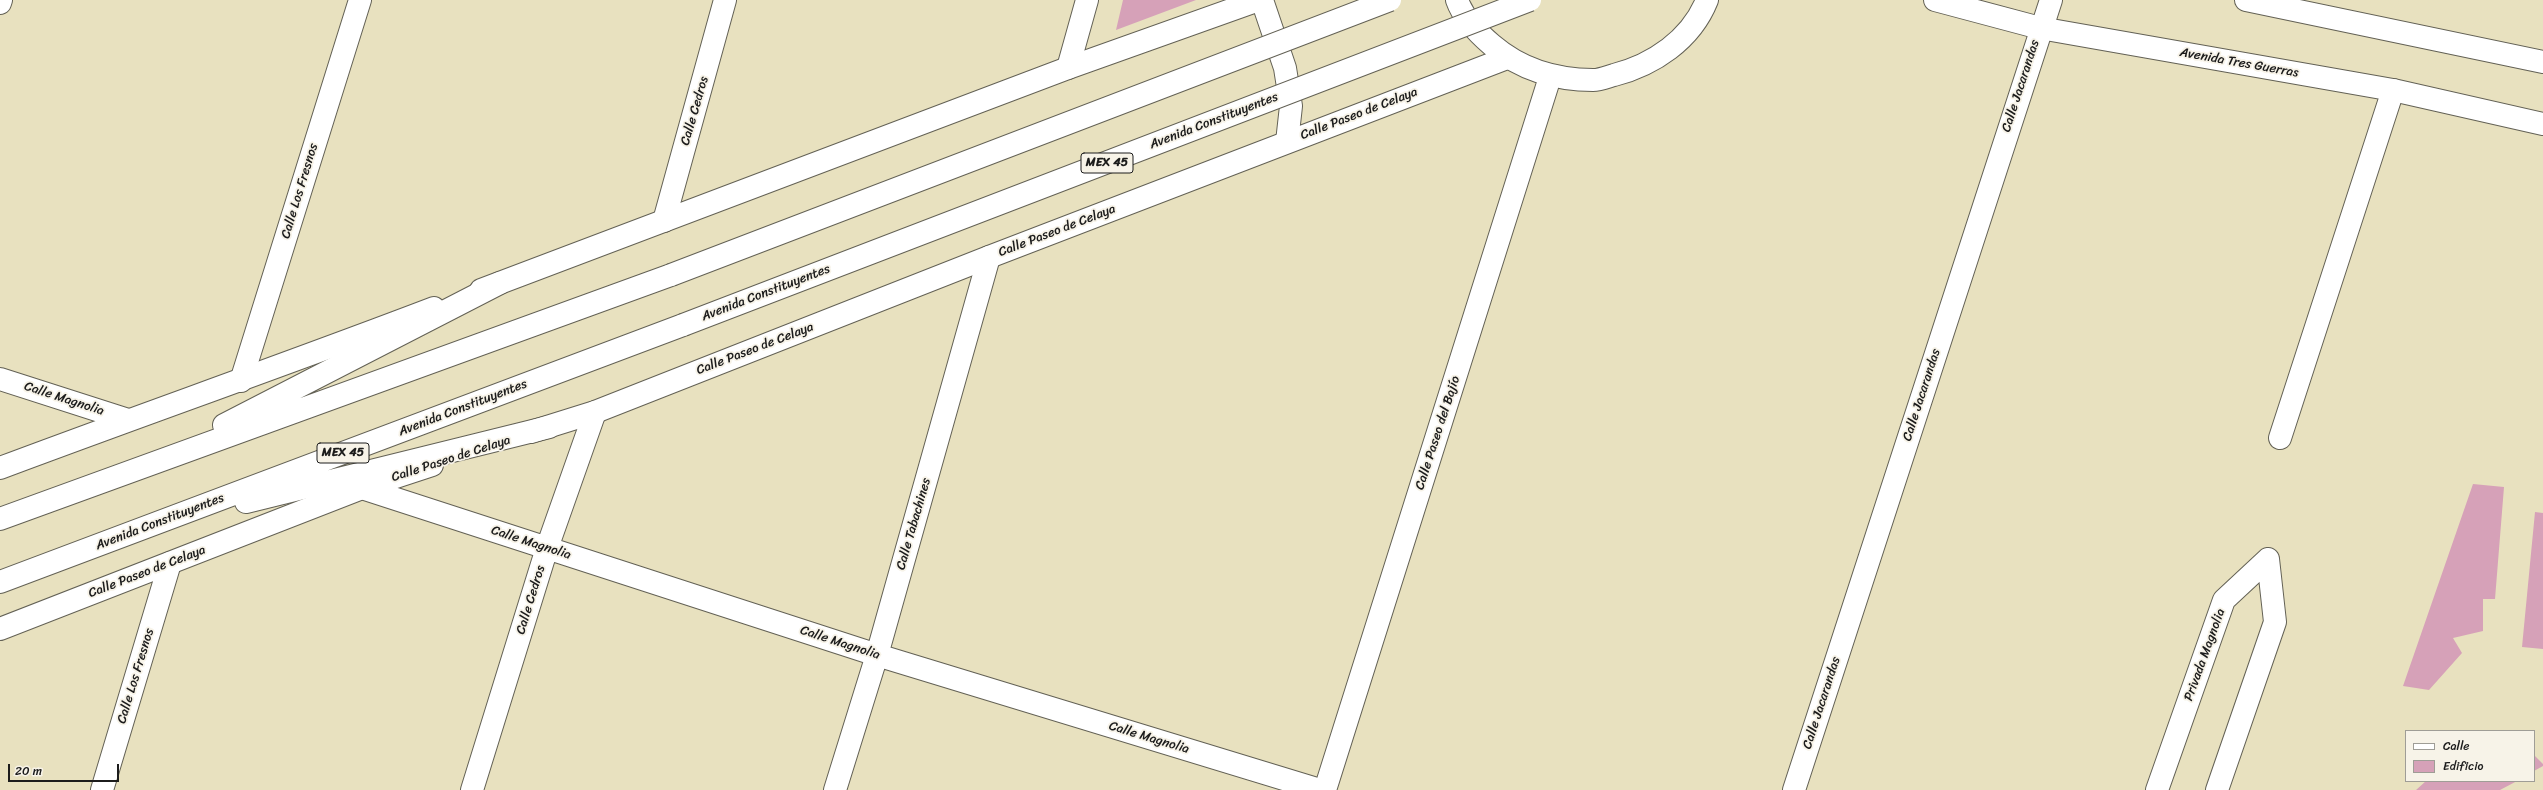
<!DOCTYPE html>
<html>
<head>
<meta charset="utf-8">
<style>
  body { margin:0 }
  #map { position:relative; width:2543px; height:790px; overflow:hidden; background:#e8e1bf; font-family:Sriracha,sans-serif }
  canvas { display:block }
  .legend { position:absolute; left:2405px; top:730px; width:130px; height:52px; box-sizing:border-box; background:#f7f3e8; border:1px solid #9f9d96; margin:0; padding:5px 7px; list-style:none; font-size:12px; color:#1c1c1c }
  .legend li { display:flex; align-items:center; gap:8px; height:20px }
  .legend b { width:20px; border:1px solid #9f9d96 }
  .scale { position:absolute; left:8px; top:764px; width:111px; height:18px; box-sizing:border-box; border:2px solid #1c1c1c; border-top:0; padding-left:5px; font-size:12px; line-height:14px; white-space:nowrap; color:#1c1c1c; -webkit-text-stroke:3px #f7f3e8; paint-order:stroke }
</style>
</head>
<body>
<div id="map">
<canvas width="2543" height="790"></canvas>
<ul class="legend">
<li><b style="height:5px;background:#fff"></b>Calle</li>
<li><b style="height:11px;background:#d6a1b8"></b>Edificio</li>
</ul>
<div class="scale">20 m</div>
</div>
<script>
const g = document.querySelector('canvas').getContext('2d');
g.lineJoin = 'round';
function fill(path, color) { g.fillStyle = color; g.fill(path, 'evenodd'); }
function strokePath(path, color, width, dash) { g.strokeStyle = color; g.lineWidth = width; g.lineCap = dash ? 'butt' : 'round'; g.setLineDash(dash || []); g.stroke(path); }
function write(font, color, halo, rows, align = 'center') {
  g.font = font + ' Sriracha,sans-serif'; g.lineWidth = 3.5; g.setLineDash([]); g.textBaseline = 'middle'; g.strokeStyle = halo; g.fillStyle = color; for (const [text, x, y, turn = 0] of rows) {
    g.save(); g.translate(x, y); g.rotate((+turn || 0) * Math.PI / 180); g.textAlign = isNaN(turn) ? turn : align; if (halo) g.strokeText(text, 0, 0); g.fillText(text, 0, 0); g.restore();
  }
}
const building = new Path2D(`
  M1123,0H1196L1116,30Z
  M2473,484L2504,487L2495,599H2483V631L2453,638L2462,653L2429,690L2403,686Z
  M2535,512L2543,513V649L2522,647Z
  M2534,755L2543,764V766L2534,771Z
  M2426,781H2517L2500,790H2416Z`);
const minor = new Path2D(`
  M0,3L1,0
  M1068,68L1087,0
  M664,221L725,0
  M0,379L128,420
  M241,381L360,0
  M2280,438L2393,90
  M362,488L877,655L1320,790
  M102,790L170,563
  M472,790L547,548L595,412
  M835,790L877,655L989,257
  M1794,790L2051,0
  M2157,790L2224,600L2268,559
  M2217,790L2275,622L2268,559`);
const tertiary = new Path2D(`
  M1262,0L1285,68L1291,106L1287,142`);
const secondary = new Path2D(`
  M1457,0C1463,17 1479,34 1492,45C1520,69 1556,80 1593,80C1600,80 1607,77 1614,75C1653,65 1691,40 1707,0
  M1935,0L2040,28L2393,90L2543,124
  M2246,0L2543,62
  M481,290L1068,68L1259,0
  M531,432L595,412L989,257L1507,58
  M0,468C144,414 290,363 434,308
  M0,629L362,488L432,465
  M1325,790L1550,77`);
const primary = new Path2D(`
  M224,425L500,283
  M246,502L549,427
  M0,519L671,275
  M0,582L683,325`);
const primaryBridge = new Path2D(`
  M671,275L1390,0
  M683,325L1530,0`);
const shields = [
  [1107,163,52],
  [343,453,52]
];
const shieldNames = [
  ["MEX 45",1107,163],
  ["MEX 45",343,453]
];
const streetNames = [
  ["Avenida Tres Guerras",2239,63,10],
  ["Calle Jacarandas",2021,86,-72],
  ["Calle Cedros",695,111,-74],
  ["Calle Paseo de Celaya",1359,114,-21],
  ["Avenida Constituyentes",1214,121,-21],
  ["Calle Los Fresnos",300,191,-73],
  ["Calle Paseo de Celaya",1057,231,-21],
  ["Avenida Constituyentes",766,293,-21],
  ["Calle Paseo de Celaya",755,349,-21],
  ["Calle Jacarandas",1922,395,-72],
  ["Calle Magnolia",64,399,18],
  ["Avenida Constituyentes",463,408,-21],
  ["Calle Paseo del Bajío",1438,433,-72],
  ["Calle Paseo de Celaya",451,459,-18],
  ["Avenida Constituyentes",160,522,-21],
  ["Calle Tabachines",914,524,-74],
  ["Calle Magnolia",531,543,18],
  ["Calle Paseo de Celaya",147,572,-21],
  ["Calle Cedros",531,600,-73],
  ["Calle Magnolia",840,643,18],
  ["Privada Magnolia",2205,655,-70],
  ["Calle Los Fresnos",136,676,-73],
  ["Calle Jacarandas",1822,703,-72],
  ["Calle Magnolia",1149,738,17]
];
fill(building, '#d6a1b8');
strokePath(minor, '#636155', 24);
strokePath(tertiary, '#636155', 24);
strokePath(secondary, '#636155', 24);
strokePath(primary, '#636155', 24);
strokePath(minor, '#fff', 22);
strokePath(tertiary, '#fff', 22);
strokePath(secondary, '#fff', 22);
strokePath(primary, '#fff', 22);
strokePath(primaryBridge, '#636155', 24, []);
strokePath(primaryBridge, '#fff', 22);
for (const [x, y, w] of shields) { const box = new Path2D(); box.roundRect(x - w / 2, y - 10, w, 20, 3); g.fillStyle = '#f7f3e8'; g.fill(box); strokePath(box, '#1c1c1c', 1); }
write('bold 12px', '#1c1c1c', null, shieldNames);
write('13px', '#1c1c1c', '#f7f3e8', streetNames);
</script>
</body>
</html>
